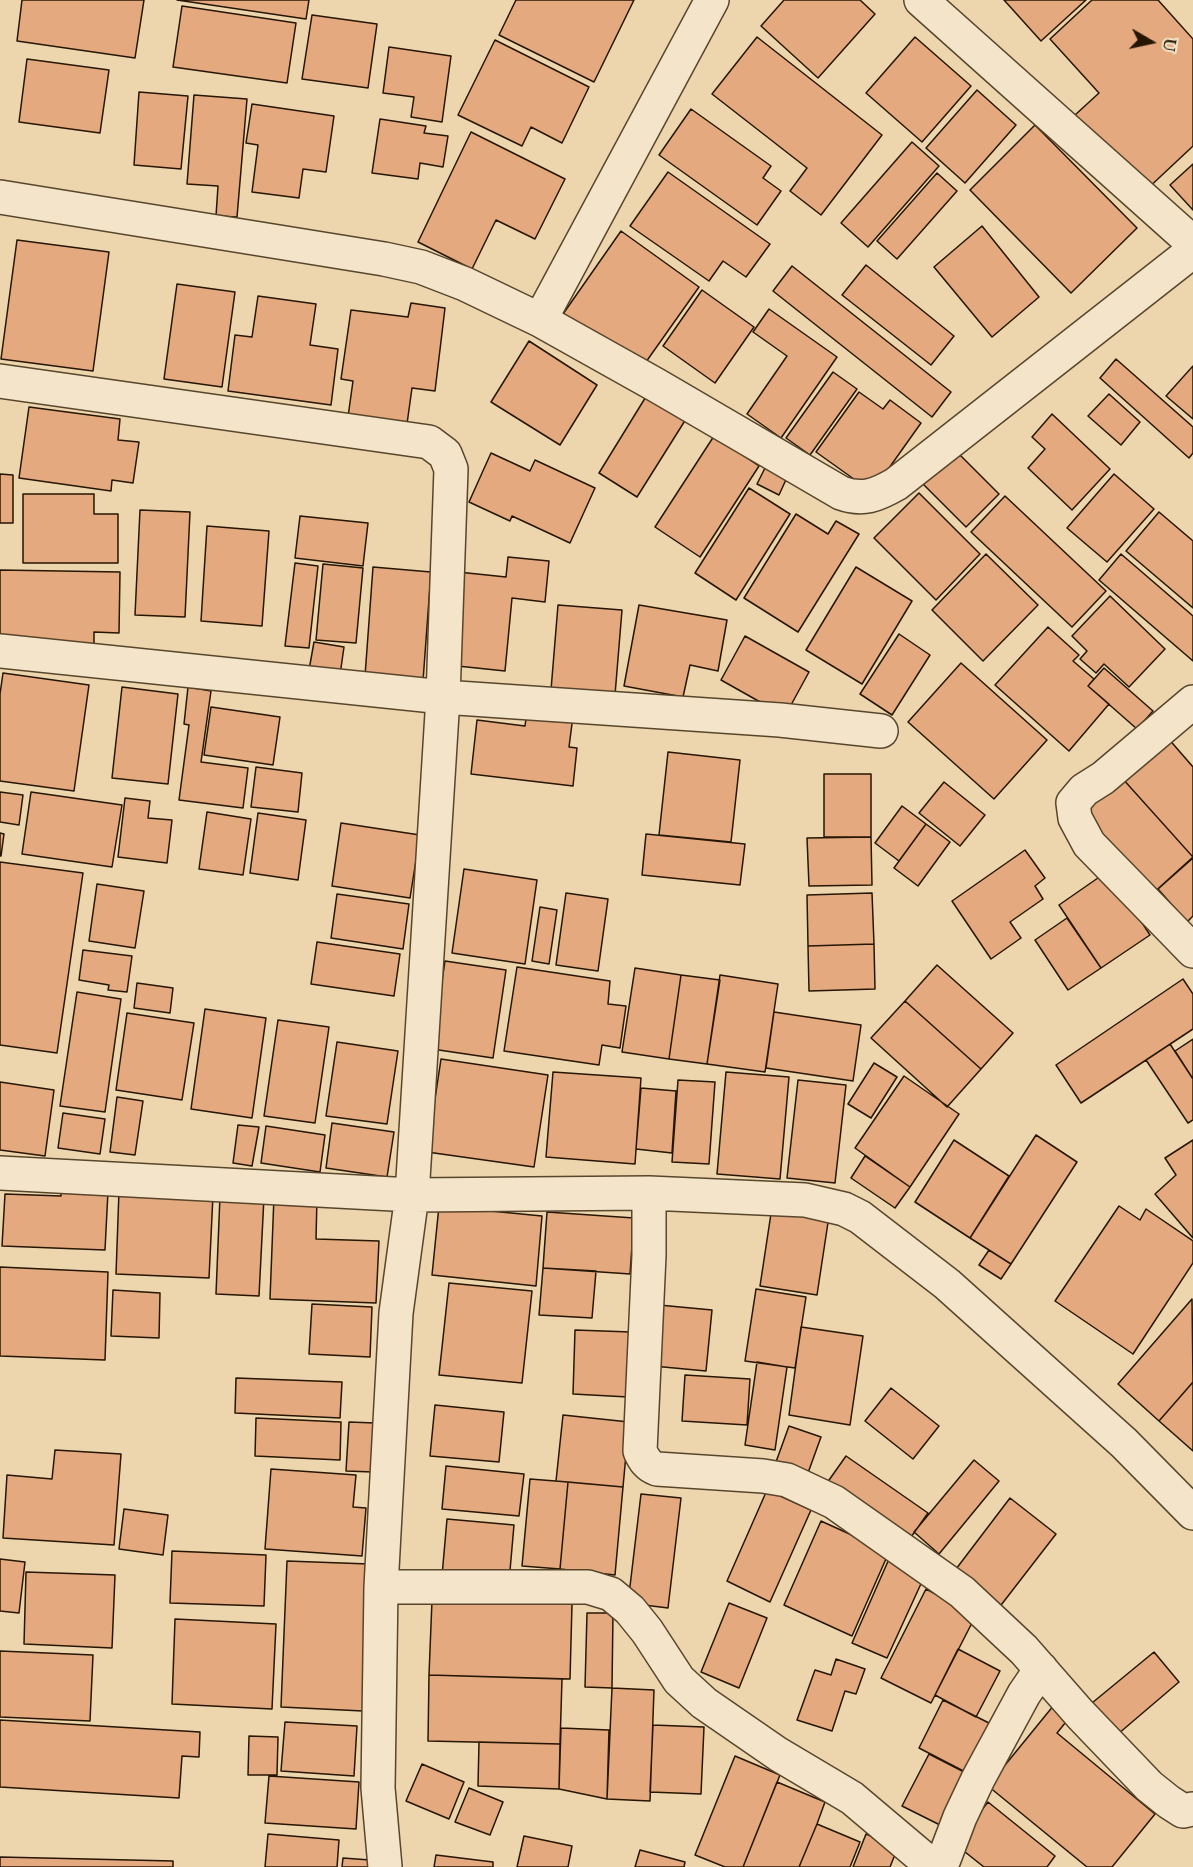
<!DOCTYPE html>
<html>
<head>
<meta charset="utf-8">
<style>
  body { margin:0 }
  #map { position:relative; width:1193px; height:1867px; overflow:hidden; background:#edd6ae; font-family:Cardo,serif }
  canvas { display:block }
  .north { position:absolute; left:1121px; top:12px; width:60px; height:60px; -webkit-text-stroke:4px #f3e4ca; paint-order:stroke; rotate:99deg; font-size:16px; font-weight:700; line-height:24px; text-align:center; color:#261600 }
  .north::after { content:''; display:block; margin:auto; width:21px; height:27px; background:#261600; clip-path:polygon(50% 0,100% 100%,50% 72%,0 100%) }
</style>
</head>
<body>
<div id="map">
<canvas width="1193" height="1867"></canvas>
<div class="north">U</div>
</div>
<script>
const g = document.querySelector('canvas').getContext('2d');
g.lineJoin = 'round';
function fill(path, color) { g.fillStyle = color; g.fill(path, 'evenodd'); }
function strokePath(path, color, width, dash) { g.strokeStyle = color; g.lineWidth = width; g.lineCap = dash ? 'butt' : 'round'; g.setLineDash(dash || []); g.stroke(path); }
const building = new Path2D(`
  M22,0H144L135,58L17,41Z
  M177,0H309L306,19Z
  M516,0H634L594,82L499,35Z
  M784,0H860L875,14L818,78L761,26Z
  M1004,0H1086L1041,41Z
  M1092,0H1158L1193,39V146L1144,192L1075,115L1099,93L1050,39Z
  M182,6L296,23L287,83L173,67Z
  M312,15L377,24L368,88L302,79Z
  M757,37L882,135L821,215L790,191L807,168L712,94Z
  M915,37L971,86L922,142L866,93Z
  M495,40L589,87L562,143L531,127L522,146L458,115Z
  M389,47L451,56L442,122L411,117L414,97L383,93Z
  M27,59L109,70L100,133L19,122Z
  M977,90L1016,125L965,183L926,148Z
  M139,92L188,96L181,169L134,165Z
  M194,95L247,99L237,217L216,216L218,186L187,184Z
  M252,104L334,116L326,172L303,169L299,198L252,192L258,145L246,143Z
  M691,109L771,166L763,178L781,191L757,225L659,155Z
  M380,119L426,126L424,133L448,136L443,167L420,163L418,179L372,173Z
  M1035,125L1137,228L1071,293L970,190Z
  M471,132L565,179L535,239L496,220L472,269L418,242Z
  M912,142L939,166L868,247L841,223Z
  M1193,164V210L1170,185Z
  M668,172L770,244L746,277L723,261L709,281L630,226Z
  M937,173L957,191L897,259L877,241Z
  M982,226L1039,297L992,337L934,267Z
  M621,231L699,287L641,369L563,314Z
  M17,240L109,252L93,371L1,359Z
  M866,265L954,336L931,365L842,295Z
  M792,266L951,392L932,417L773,291Z
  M177,284L235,292L222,387L164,379Z
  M702,290L754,327L715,383L663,346Z
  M258,296L316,304L310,345L338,349L331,405L228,391L235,335L252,337Z
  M411,303L445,308L435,391L412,388L406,431L347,424L353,381L341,379L351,310L408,317Z
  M769,309L837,357L781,438L747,414L787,356L753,332Z
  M529,341L597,385L560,445L491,402Z
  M1116,359L1193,427V453L1189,458L1100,378Z
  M1193,366V419L1166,396Z
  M833,372L857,389L810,455L786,438Z
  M859,392L883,409L890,400L921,423L872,492L816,452Z
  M1109,394L1140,422L1121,445L1088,416Z
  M647,395L686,419L637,497L599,473Z
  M29,407L120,419L118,440L139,442L133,483L112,480L111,491L19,478Z
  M1052,414L1110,469L1072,510L1028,468L1045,449L1032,437Z
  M714,436L759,466L700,557L655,527Z
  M952,447L999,494L966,527L919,480Z
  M491,453L530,471L535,460L595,488L570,543L512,516L510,521L469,502Z
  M768,462L789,473L779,495L757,484Z
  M0,474L13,475V523H0Z
  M1114,474L1154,509L1107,562L1067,528Z
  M749,488L790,514L736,600L695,573Z
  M919,493L980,554L936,600L874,538Z
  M23,494H94V514H118V563H23Z
  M1005,496L1106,591L1072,627L971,532Z
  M140,510L190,512L185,617L135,615Z
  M1159,512L1193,541V608L1126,551Z
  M796,514L828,534L836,521L859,534L798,632L744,598Z
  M300,516L368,523L363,566L295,558Z
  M207,526L269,531L262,626L201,621Z
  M986,554L1038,605L983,661L932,610Z
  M1121,554L1193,616V661L1099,580Z
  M508,557L549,561L545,602L512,598L505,671L448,665L458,572L506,577Z
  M295,563L318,566L309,648L285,646Z
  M323,564L363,568L356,643L316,640Z
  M373,567L431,572L423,681L365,676Z
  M856,567L912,601L862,684L806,650Z
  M0,570L120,572L119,633L94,632V644L0,642Z
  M1110,596L1165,649L1129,687L1104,664L1096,673L1080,659L1087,651L1072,636Z
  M558,605L622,610L615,695L551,690Z
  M639,605L727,620L718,671L690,665L683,697L624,686Z
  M1048,627L1079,655L1073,661L1094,679L1088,686L1109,704L1069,751L995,685Z
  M899,634L930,655L892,715L860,694Z
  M745,636L809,672L785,716L721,680Z
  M314,642L344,647L340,675L309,670Z
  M961,663L1047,740L994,799L908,722Z
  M1104,668L1153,711L1137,729L1088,686Z
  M3,673L89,685L74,791L0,781V694Z
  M122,687L178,694L168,784L112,778Z
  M188,687L211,691L201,762L248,768L243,808L179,800L189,725L184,724Z
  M211,707L280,717L273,765L204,755Z
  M527,711L573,716L569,747L577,748L573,786L471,774L477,720L525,726Z
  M1167,737L1193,767V857L1122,778Z
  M668,752L740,760L731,842L659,835Z
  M256,767L302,773L298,812L251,807Z
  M824,774H871V837H824Z
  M1122,778L1193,857L1151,895L1080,815Z
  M944,782L985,815L960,846L919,813Z
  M0,792L23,795L19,825L0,822Z
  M31,792L122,805L112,867L22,854Z
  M125,798L150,801L148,818L172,820L167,863L118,857Z
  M902,806L926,824L899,861L875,843Z
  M207,812L251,819L243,875L199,869Z
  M258,813L306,820L298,880L250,873Z
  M341,823L420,835L410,898L332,886Z
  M926,824L950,842L918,886L894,868Z
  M0,833L4,834L1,856H0Z
  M646,834L745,844L740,885L642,875Z
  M871,837L872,885L809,886L807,838Z
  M1025,850L1045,878L1035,886L1043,899L1010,922L1021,938L991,959L952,901Z
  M1193,858V916L1187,922L1158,889Z
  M0,862L83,873L57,1053L0,1045Z
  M464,869L537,880L525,964L452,953Z
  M1108,871L1150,935L1101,968L1059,905Z
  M97,884L144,891L135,948L89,941Z
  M566,893L608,899L598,971L556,965Z
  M872,893L874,944L808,946L807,895Z
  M337,894L409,904L403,949L331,938Z
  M540,907L557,910L549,964L532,961Z
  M1067,918L1101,968L1068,990L1035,940Z
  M317,942L400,954L394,996L311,984Z
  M874,944L875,989L809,991L808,946Z
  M83,950L132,956L127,992L108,990L109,985L79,980Z
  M445,961L506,970L493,1058L432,1049Z
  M937,965L1013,1033L981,1069L905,1001Z
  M517,967L610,981L608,1004L626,1006L620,1048L602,1045L599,1065L504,1051Z
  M635,968L681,975L669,1059L622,1052Z
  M681,975L720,980L707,1064L669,1059Z
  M720,975L778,984L765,1072L707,1064Z
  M1183,979L1193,994V1029L1081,1103L1056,1065Z
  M137,983L173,988L170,1013L134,1008Z
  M77,992L121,999L105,1112L60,1106Z
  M905,1001L981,1069L947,1107L871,1038Z
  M205,1009L266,1018L252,1118L191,1109Z
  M774,1012L861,1025L853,1081L766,1068Z
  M127,1013L194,1023L182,1100L116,1090Z
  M278,1020L329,1027L315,1123L264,1116Z
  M1193,1039V1079L1175,1051Z
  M337,1042L398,1051L387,1124L326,1116Z
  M1170,1044L1193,1079V1120L1188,1123L1146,1060Z
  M441,1059L548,1075L534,1167L427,1152Z
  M874,1063L897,1077L871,1118L848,1104Z
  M553,1072L641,1078L635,1164L546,1157Z
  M726,1072L789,1077L780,1179L717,1174Z
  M904,1076L959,1114L910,1187L855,1148Z
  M678,1080L715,1082L709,1164L672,1162Z
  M798,1080L846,1085L835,1183L787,1178Z
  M0,1082L54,1090L45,1156L0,1150Z
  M641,1088L676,1091L672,1153L636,1149Z
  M117,1097L143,1101L135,1155L110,1152Z
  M63,1113L105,1119L100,1154L58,1148Z
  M332,1123L394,1132L387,1177L326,1168Z
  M238,1125L259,1127L252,1166L233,1163Z
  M266,1126L325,1135L320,1172L261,1163Z
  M1036,1135L1077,1162L1011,1264L970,1238Z
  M954,1140L1009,1176L970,1238L915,1202Z
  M1193,1140V1238L1155,1194L1176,1175L1165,1158Z
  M865,1156L910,1187L895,1208L851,1178Z
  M61,1189L108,1191L105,1250L2,1246L5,1194L61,1196Z
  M119,1191L213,1195L209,1278L116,1274Z
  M220,1196L264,1197L259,1296L216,1294Z
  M274,1196L317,1198L316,1239L379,1241L376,1303L270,1299Z
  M439,1206L542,1216L536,1286L432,1275Z
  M1119,1206L1140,1220L1146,1209L1193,1241V1263L1133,1354L1055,1301Z
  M772,1207L829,1216L817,1295L760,1286Z
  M547,1212L634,1218L630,1274L543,1268Z
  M989,1250L1011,1264L1001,1279L979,1265Z
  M0,1267L108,1272L105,1360L0,1356Z
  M543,1268L596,1271L592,1318L539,1315Z
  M449,1283L532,1291L522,1383L439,1375Z
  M756,1289L806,1297L795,1368L745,1361Z
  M113,1290L160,1293L159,1338L111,1336Z
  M1192,1299L1193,1382L1159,1421L1118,1384Z
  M312,1304L372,1307L370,1357L309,1354Z
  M659,1305L712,1310L706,1371L653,1366Z
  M801,1327L863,1336L850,1425L789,1415Z
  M575,1330L631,1332L628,1397L573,1394Z
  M757,1362L787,1367L775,1450L745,1445Z
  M685,1375L750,1379L747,1425L682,1421Z
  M236,1378L342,1382L340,1418L235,1413Z
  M1193,1382V1451L1159,1421Z
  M891,1388L939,1426L913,1459L865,1421Z
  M435,1405L504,1412L499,1462L430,1456Z
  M563,1415L629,1422L623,1487L556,1481Z
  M256,1418L341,1422L340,1460L255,1456Z
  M349,1422L375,1423L373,1472L346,1471Z
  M789,1426L821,1437L804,1484L772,1473Z
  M55,1450L121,1454L114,1545L3,1538L7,1475L52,1479Z
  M846,1456L928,1513L904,1547L822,1490Z
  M974,1460L999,1481L939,1554L914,1532Z
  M446,1466L524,1474L519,1516L442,1509Z
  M271,1469L356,1475L353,1507L366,1508L362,1556L265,1549Z
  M530,1479L568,1482L560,1569L522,1566Z
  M568,1482L623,1487L615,1575L560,1569Z
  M767,1490L811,1510L770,1602L727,1581Z
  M641,1494L681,1498L668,1608L628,1603Z
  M1010,1498L1056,1534L998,1609L953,1573Z
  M124,1509L168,1515L163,1555L119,1549Z
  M447,1519L514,1525L509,1582L442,1576Z
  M821,1521L889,1552L852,1636L784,1605Z
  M172,1551L266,1555L264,1606L170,1603Z
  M0,1559L25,1562L19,1613L0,1611Z
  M889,1559L925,1575L887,1658L852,1643Z
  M287,1561L369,1564L363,1711L281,1707Z
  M26,1572L115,1575L112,1648L24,1644Z
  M926,1589L976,1615L931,1703L881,1678Z
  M432,1600L572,1604L570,1679L429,1675Z
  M729,1603L767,1618L739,1688L701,1672Z
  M587,1613H613L612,1688L585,1687Z
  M175,1619L276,1624L272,1709L172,1704Z
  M958,1649L1000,1671L976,1717L935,1695Z
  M0,1651L93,1655L90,1721L0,1717Z
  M1154,1652L1179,1682L1118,1734L1092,1703Z
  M836,1659L865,1669L856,1694L845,1691L832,1731L797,1720L815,1670L831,1675Z
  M429,1675L562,1679L560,1744L428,1741Z
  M612,1688L654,1690L650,1801L607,1799Z
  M943,1700L999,1728L975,1777L919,1748Z
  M1054,1705L1070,1717L1057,1733L1155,1814L1112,1867H1087L988,1786Z
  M0,1720L200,1732L199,1757L182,1756L179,1798L0,1787Z
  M285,1722L357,1726L354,1776L281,1771Z
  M653,1725L704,1727L701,1794L650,1792Z
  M561,1728L609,1730L607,1799L559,1789Z
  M249,1736L278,1737L277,1775H248Z
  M479,1742L560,1744L559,1789L478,1786Z
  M929,1754L968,1774L942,1826L902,1806Z
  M735,1756L780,1775L743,1867H725L695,1855Z
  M422,1764L464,1782L449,1819L406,1801Z
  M269,1776L359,1782L356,1829L265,1823Z
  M777,1782L825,1802L817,1824L799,1867H743Z
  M469,1788L503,1802L490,1835L455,1822Z
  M988,1802L1055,1856L1047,1867H984L955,1844Z
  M817,1824L860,1842L850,1867H799Z
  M268,1834L339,1840L337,1867H265Z
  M866,1834L898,1847L890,1867H853Z
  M524,1836L572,1846L568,1867H517Z
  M640,1850L685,1862L684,1867H635Z
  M436,1855L493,1862V1867H434Z
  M0,1857L173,1861V1867H0Z
  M343,1858L370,1860L369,1867H342Z`);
const minor = new Path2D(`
  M921,0L1193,243
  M0,197L384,259L421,267L465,284L540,320L656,385L841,493C863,501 877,495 896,484L1193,251
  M540,320L712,0
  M0,381L429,442L445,454L451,469L443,697L412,1195L396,1313L381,1587L378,1788L385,1867
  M0,651L443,697L780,720L881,731
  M1193,702L1103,778L1084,790L1073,803L1075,818L1089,844L1193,951
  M0,1173L412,1195L649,1193L805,1200L844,1209L860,1217L947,1284L1124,1443L1193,1513
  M649,1193V1255L640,1451C644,1460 648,1466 657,1469L763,1476L787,1480L834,1502L962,1592L1024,1650L1080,1714L1149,1786L1169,1802L1183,1811L1193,1809
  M381,1587H588L611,1594L630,1610L647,1631L679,1680L704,1703L778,1754L852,1798L929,1863L936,1864L944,1859L960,1817L978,1779L1024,1694L1041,1669`);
fill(building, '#e4a97f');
strokePath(building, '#261600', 1.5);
strokePath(minor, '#58462c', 36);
strokePath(minor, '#f3e4ca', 33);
</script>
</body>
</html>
